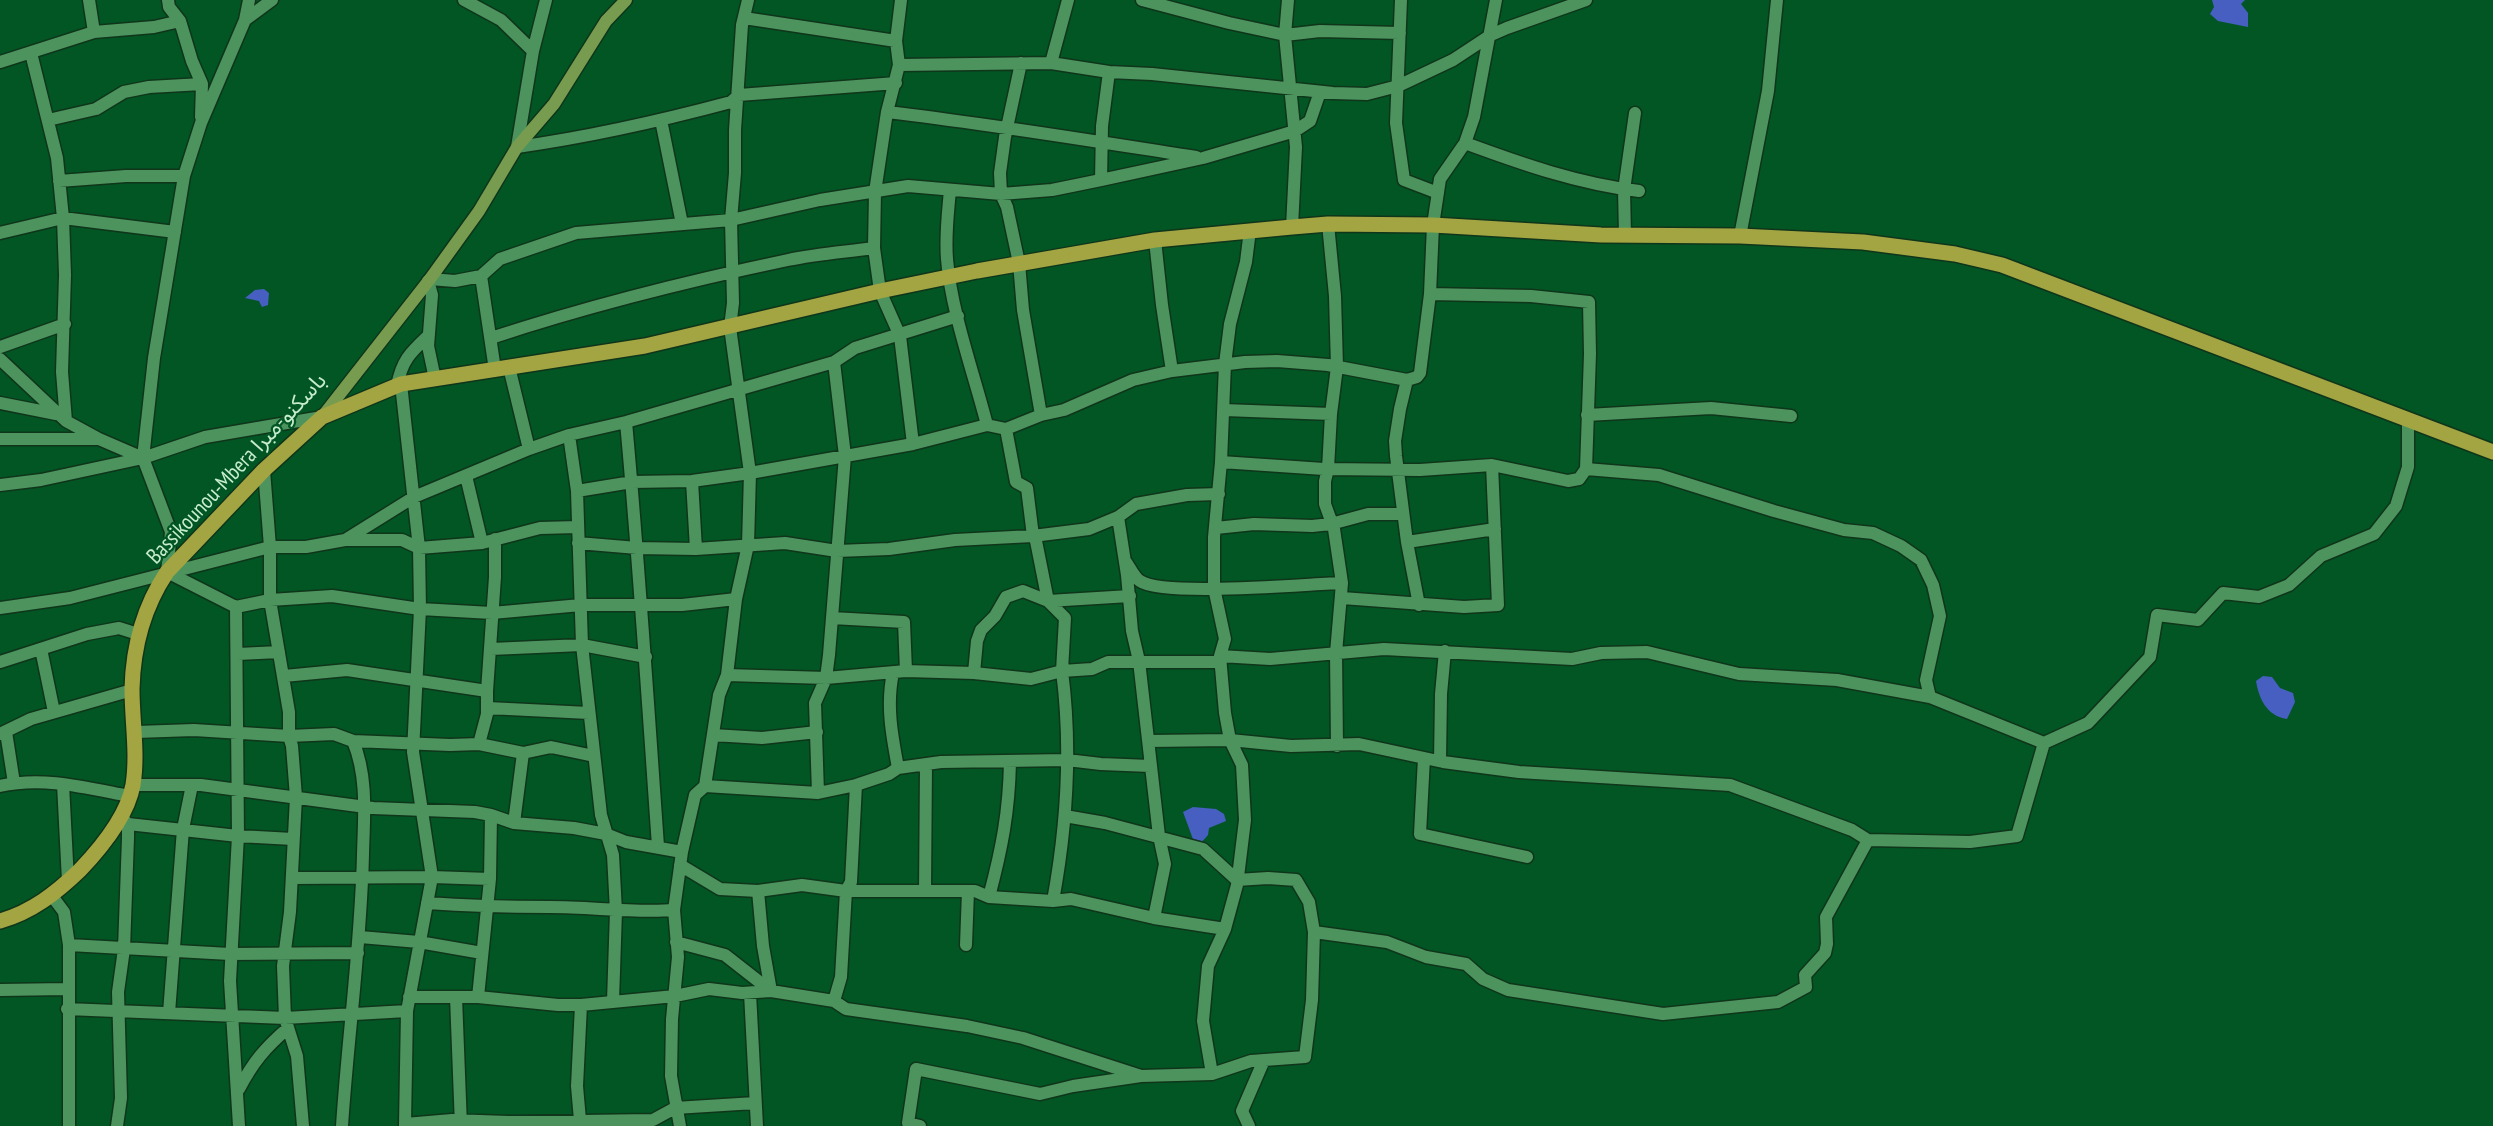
<!DOCTYPE html>
<html>
<head>
<meta charset="utf-8">
<style>
  body { margin:0 }
  canvas { display:block; background:#015624 }
</style>
</head>
<body>
<canvas width="2493" height="1126"></canvas>
<script>
const g = document.querySelector('canvas').getContext('2d');
g.lineJoin = 'round';
function fill(path, color) { g.fillStyle = color; g.fill(path, 'evenodd'); }
function strokePath(path, color, width, dash) { g.strokeStyle = color; g.lineWidth = width; g.lineCap = dash ? 'butt' : 'round'; g.setLineDash(dash || []); g.stroke(path); }
function write(font, color, halo, rows, align = 'center') {
  g.font = font + ' "PT Sans Narrow","Noto Sans Arabic",sans-serif'; g.lineWidth = 4.5; g.setLineDash([]); g.textBaseline = 'middle'; g.strokeStyle = halo; g.fillStyle = color; for (const [text, x, y, turn = 0] of rows) {
    g.save(); g.translate(x, y); g.rotate((+turn || 0) * Math.PI / 180); g.textAlign = isNaN(turn) ? turn : align; if (halo) g.strokeText(text, 0, 0); g.fillText(text, 0, 0); g.restore();
  }
}
const water = new Path2D(`
  M2212,0H2245L2241,4L2248,13V27L2218,21L2210,14L2214,7Z
  M264,289L269,293L268,305L262,307L259,301L245,298L255,290Z
  M2263,676L2272,677L2280,688L2293,693L2295,702L2287,719C2267,716 2259,699 2256,681Z
  M1193,807L1216,809L1224,814L1226,821L1209,828L1208,835L1200,844L1194,842L1183,812Z`);
const street = new Path2D(`
  M89,0L94,32
  M168,0L169,7L180,21L192,61L202,84L201,117
  M272,0L245,20L201,123L184,176L154,358L143,458L171,532L167,572L236,607L270,600L332,596L420,609L492,613L581,605H682L736,599
  M464,0L501,20L533,51
  M546,0L533,51L517,147C589,137 660,121 731,102L739,95L896,83
  M901,0L896,41L899,65L887,112L875,192L874,248L880,291L900,336L913,444
  M1142,0L1229,23L1285,35L1320,31L1400,33
  M1288,0L1285,35L1296,147L1292,227
  M1401,0L1396,123L1404,180L1438,193
  M744,18L896,41
  M245,20L249,0
  M31,53L57,158L63,218L65,275L62,372L66,421
  M0,62L94,32L154,27L180,21
  M1021,63L1005,137L1000,173L1001,194L1007,207L1019,263L1023,310L1041,415
  M1051,63L1068,0
  M899,65L1051,63L1109,72L1152,74L1333,93L1367,94L1398,86L1453,60L1491,35L1507,28L1586,0
  M887,112C990,124 1093,141 1196,157
  M48,120L96,109L124,92L149,87L202,84
  M661,120L682,224
  M1465,143C1522,164 1579,184 1639,191
  M1101,180L1102,126L1109,72
  M59,181L126,176H184
  M950,190C948,213 945,235 947,259C951,311 974,374 987,425
  M1328,224L1335,296L1337,367L1331,414L1328,469L1325,481V504L1334,529L1342,583L1336,653L1337,746
  M0,233L63,218L175,232
  M1625,235L1624,190L1635,113
  M1740,236L1768,91L1777,0
  M1155,240L1162,305L1172,371
  M481,276L495,370
  M430,279L455,281L481,276L500,259L576,233L731,220L820,200L908,186L1001,194L1052,190L1101,180L1203,158L1295,131L1310,121L1320,92
  M428,281L432,295L428,346L435,379
  M1430,294L1531,296L1589,302L1590,354L1586,469
  M491,338C588,306 688,281 788,260C816,254 845,252 874,248
  M0,347L65,324
  M0,359L66,421L99,439L143,458
  M509,367L529,449
  M1407,380L1400,409L1395,441L1396,456L1407,542L1419,605
  M401,384L419,548L420,609L413,752L432,877L407,1011L405,1124
  M397,386C402,360 410,353 429,335
  M0,403L56,414
  M1224,410L1331,414
  M1587,415L1711,408L1791,416
  M626,422C639,563 648,705 658,846
  M569,435L577,491L582,645L601,815L613,855L616,911L613,1001
  M0,439H98
  M1221,462L1324,469L1420,470L1492,465L1568,481L1579,479L1586,469L1659,475L1774,511L1844,530L1873,533L1901,546L1921,560L1933,585L1940,616L1926,680L1930,697
  M264,470L270,547H306L345,540H402L419,548L482,543L540,528L578,527
  M466,476L482,543
  M692,481L696,549
  M0,485L41,480L143,458L205,437L322,417
  M577,491L632,482L692,481L750,473L913,444L987,425L1006,429L1041,415L1064,410L1133,380L1172,371L1245,362L1277,361L1328,365L1407,380L1417,377L1420,373L1430,294L1433,225L1440,179L1465,143L1474,117L1496,0
  M1118,517L1127,575L1132,631L1139,661L1159,836L1165,864L1154,918
  M1216,528L1254,524L1312,526L1331,524L1368,514H1403
  M345,540L414,497L529,449L569,435L626,422L834,362L855,348L958,316
  M1407,542L1495,529
  M578,543L637,548L696,549L785,543L837,551L889,549L955,540L1033,536L1089,529L1118,517L1136,504L1187,495L1219,494
  M1126,562C1130,568 1135,578 1140,581C1163,597 1307,584 1342,583
  M1342,598L1464,607L1498,605L1492,465
  M236,607L238,836L230,981L239,1126
  M0,608L70,598L270,547V600L289,712V736L292,746L296,797L290,912L283,966L285,1018L297,1056L303,1126
  M832,618L904,622L906,671
  M41,649L54,712
  M491,649L582,645L646,657
  M238,654L279,652
  M1220,656L1270,659L1384,649L1572,659L1601,653L1647,652L1739,674L1837,680L1930,697L2044,743
  M0,662L87,634L119,628L138,634
  M893,673C886,705 892,736 898,768
  M974,673L977,641L981,630L995,616L1006,597L1023,591L1048,601L1130,596
  M727,675L826,678L906,671L974,673L1031,679L1062,671L1065,618L1048,601L1036,541L1033,536L1027,488L1016,482L1006,429
  M284,676L347,670L487,691
  M488,708L589,713
  M6,732L14,783
  M136,732L194,730L289,736L334,734L353,741L450,745L479,744L523,753L551,747L594,756
  M0,734L31,719L132,690
  M713,735L762,738L817,732
  M1149,741L1230,740L1291,746L1359,744L1443,762L1519,772L1730,785L1852,830L1868,840
  M479,744L487,714V691L495,577V539
  M1424,758L1420,834L1527,857
  M1440,761L1441,694L1445,651
  M63,784L68,881
  M133,785H201L373,808L475,812L491,815L514,823L574,828L606,834L626,842L682,852
  M0,786C43,776 87,788 129,796
  M705,786L818,793L856,785L889,774L898,768L941,762L1067,760L1101,764L1150,766
  M818,793L815,703L826,678L829,655L845,456L834,362
  M1065,816L1105,823L1203,849L1237,880L1268,878L1296,880L1309,902L1314,932L1387,942L1426,957L1466,964L1483,979L1508,990L1663,1014L1778,1002L1806,987L1805,975L1825,953L1827,944L1826,917L1868,840L1970,842L2017,836L2044,743L2088,723L2150,657L2157,615L2198,620L2223,593L2259,597L2289,585L2321,556L2374,534L2396,506L2408,467V420
  M514,823L523,753
  M128,824L238,836L293,839
  M680,865L720,889L758,891L802,885L846,891H975L989,897L1053,901L1071,899L1154,918L1225,929
  M292,878L432,877L490,879
  M758,891L763,946L771,991
  M925,891L926,765
  M52,896L64,912L69,945V1126
  M989,897C1002,848 1009,812 1010,762
  M1053,901C1067,825 1072,748 1062,671L1092,669L1108,662H1221
  M427,903C468,906 509,907 550,907C592,907 633,913 674,910
  M360,937L419,942L482,953
  M676,942L725,955L771,991
  M69,945L230,954L358,953
  M966,945L968,891
  M0,990L67,989
  M750,993L757,1126
  M409,997H478L558,1005H581L675,996L709,989L742,993L771,991L834,1001L846,1009L967,1026L1023,1038L1141,1076
  M456,997L461,1126
  M478,997L490,879L491,815
  M834,1001L841,977L846,891L851,882L856,785
  M67,1009L285,1018L407,1011
  M169,1013L183,829L192,785
  M1212,1074L1203,1021L1208,966L1225,929L1237,885L1245,820L1242,765L1230,740L1225,713L1220,656L1225,639L1214,588V537L1221,462L1225,364L1230,324L1246,262L1250,230
  M239,1089C253,1062 265,1048 288,1028
  M580,1120L577,1086L581,1005
  M117,1126L121,1098L118,992L124,949L128,838V824L121,817
  M342,1126C348,1035 361,945 363,854C364,816 368,777 353,741
  M405,1126V1124L452,1120L508,1122L653,1120L675,1108L755,1103
  M680,1126L671,1076L672,1019L678,957L674,910L682,852L695,795L705,786L719,695L727,675L736,599L748,545L750,473L730,327L733,303L731,220L735,173V130L742,25L748,0
  M920,1126L908,1123L916,1069L1040,1094L1073,1086L1141,1076L1212,1074L1251,1061L1305,1057L1312,1000L1314,932
  M1249,1126L1242,1111L1264,1060`);
const secondary = new Path2D(`
  M322,417L430,279L479,211L517,147L554,104L606,21L626,0`);
const primary = new Path2D(`
  M0,921C32,912 56,893 80,870C101,848 127,817 133,785C138,753 132,721 132,689C133,647 143,608 167,572L264,470L322,417L401,384L645,346L880,291L977,271L1109,248L1155,240L1292,227L1328,224L1433,225L1601,235L1740,236L1863,242L1955,254L2002,265L2493,452`);
const streetNames = [
  ["Bassikounou-Mbera باسكنو-مبرا",237,469,-47]
];
fill(water, '#475fc0');
strokePath(street, '#0f351a', 15);
strokePath(secondary, '#0f351a', 15);
strokePath(primary, '#0f351a', 18);
strokePath(street, '#4c935d', 12);
strokePath(secondary, '#779c4f', 12);
strokePath(primary, '#a2a541', 15);
write('22px', '#c8ecce', '#015624', streetNames);
</script>
</body>
</html>
